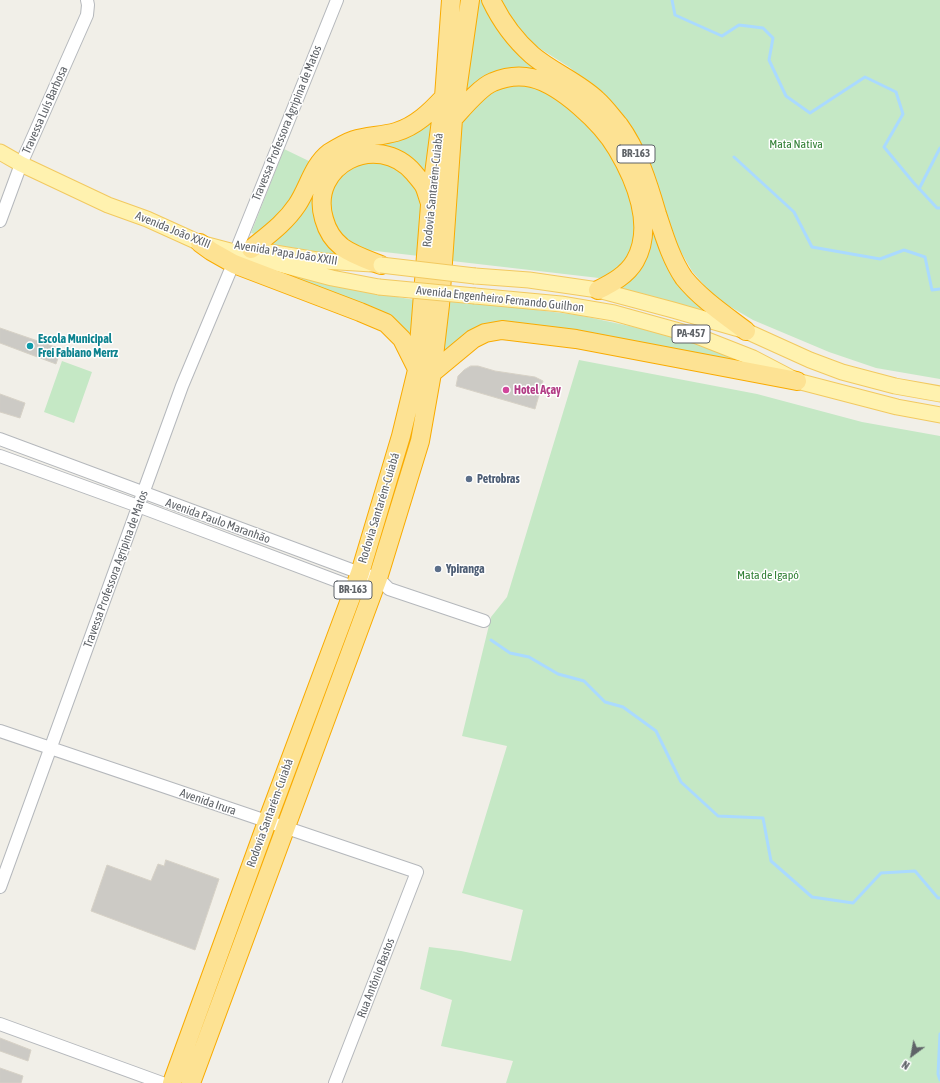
<!DOCTYPE html>
<html>
<head>
<meta charset="utf-8">
<style>
  body { margin:0 }
  #map { position:relative; width:940px; height:1083px; overflow:hidden; background:#f1efe8; font-family:"Asap Condensed",sans-serif }
  canvas { display:block }
  .north { position:absolute; left:892px; top:1035px; width:40px; height:40px; -webkit-text-stroke:3px #fff; paint-order:stroke; rotate:212deg; font-size:11px; font-weight:700; line-height:16px; text-align:center; color:#5f6368 }
  .north::after { content:''; display:block; margin:auto; width:14px; height:18px; background:#5f6368; clip-path:polygon(50% 0,100% 100%,50% 72%,0 100%) }
</style>
</head>
<body>
<div id="map">
<canvas width="940" height="1083"></canvas>
<div class="north">N</div>
</div>
<script>
const g = document.querySelector('canvas').getContext('2d');
g.lineJoin = 'round';
function fill(path, color) { g.fillStyle = color; g.fill(path, 'evenodd'); }
function strokePath(path, color, width, dash) { g.strokeStyle = color; g.lineWidth = width; g.lineCap = dash ? 'butt' : 'round'; g.setLineDash(dash || []); g.stroke(path); }
function write(font, color, halo, rows, align = 'center') {
  g.font = font + ' "Asap Condensed",sans-serif'; g.lineWidth = 3; g.setLineDash([]); g.textBaseline = 'middle'; g.strokeStyle = halo; g.fillStyle = color; for (const [text, x, y, turn = 0] of rows) {
    g.save(); g.translate(x, y); g.rotate((+turn || 0) * Math.PI / 180); g.textAlign = isNaN(turn) ? turn : align; if (halo) g.strokeText(text, 0, 0); g.fillText(text, 0, 0); g.restore();
  }
}
const green = new Path2D(`
  M471,0H484L544,76L461,99Z
  M498,0H940V379L876,368L829,352L753,320L729,306L709,291L692,271L674,240L662,199L650,165L602,93L569,67L536,46L512,26Z
  M511,82L535,87L552,95L581,119L595,134L609,153L630,194L635,209L636,241L624,266L607,277L599,278L452,261L460,129L464,120L477,101Z
  M434,114L427,178L373,146L318,189L349,257L270,244L329,164Z
  M284,149L311,162L291,199L273,225L259,235L251,233Z
  M384,159L410,178L423,204L419,256L367,250L351,246L330,222V191L336,179L350,166Z
  M649,213L718,317L616,288Z
  M242,263L328,285L415,300L413,352L405,338Z
  M447,299L578,315L662,333L747,357L797,381L502,330L440,366Z
  M579,360L757,394L862,422L940,436V1083H506L513,1061L441,1046L452,1000L420,989L429,947L461,951L511,961L523,910L462,893L507,746L462,736L491,617L507,597Z
  M62,361L92,372L74,423L44,412Z`);
const stream = new Path2D(`
  M672,0L675,15L722,36L739,25L763,28L773,38L769,60L786,96L810,113L865,77L896,92L903,114L884,147L913,182L937,208H940
  M734,157L794,212L812,247L880,259L904,250L925,257L932,290L940,289
  M919,189L940,148
  M491,640L510,653L529,657L558,674L584,681L605,702L623,707L656,731L681,782L718,816L763,818L771,861L812,897L853,903L881,873L915,871L938,898H940
  M940,1034L938,1074L940,1080`);
const building = new Path2D(`
  M0,328L61,349L56,364L0,343Z
  M471,366H478L495,371L535,377L543,381L535,409L456,386L458,376L464,370Z
  M0,394L25,403L20,418L0,412Z
  M166,860L219,879L195,950L91,911L107,865L151,881L158,864L164,866Z
  M0,1038L31,1050L28,1061L0,1051Z
  M0,1068L23,1076L21,1083H0Z`);
const minor = new Path2D(`
  M0,221L21,164L87,15L88,5L87,0
  M238,246L337,0
  M0,439L360,573L378,578L389,589L484,621
  M0,456L138,506L361,590
  M0,731L417,872L335,1083
  M0,887L182,386L236,257
  M0,1024L162,1083`);
const major = new Path2D(`
  M0,152L21,164L108,205L147,219L200,243L332,278L379,287
  M263,251L323,261L372,264
  M475,276L529,280L598,290L673,310L746,331L810,360L842,372L895,386L940,394
  M475,296L561,304L614,313L697,336L753,358L797,381L897,407L940,415`);
const highway = new Path2D(`
  M491,0C501,21 515,40 532,55C552,72 578,82 597,100C605,107 612,117 619,125C638,151 648,183 657,214C664,235 671,259 684,278C701,299 725,315 746,331
  M453,119C463,108 480,87 493,82C505,77 519,75 532,78C561,85 602,123 617,149C635,179 655,226 635,261C627,275 612,283 598,290
  M200,243L211,251L234,264L360,312L386,323L402,339L417,369
  M251,249C268,235 285,223 297,205C308,189 313,165 329,153C337,148 345,143 354,140C367,136 382,136 396,132C416,126 430,112 444,97
  M381,265C368,260 353,255 342,247C333,240 327,230 324,219C308,165 377,130 414,173C418,178 423,183 425,188C427,193 428,198 430,203
  M432,373L473,339L485,333L502,330L576,339L797,381
  M172,1083L267,822L360,573L401,436L417,370L430,205L444,97L451,0
  M191,1083L378,578L420,441L432,373L440,305L453,119L470,0`);
const majorBridge = new Path2D(`
  M381,265L475,276
  M379,287L475,296`);
const markers = [
  [30,346,4,"#0f9aa8"],
  [506,390,4,"#d1479c"],
  [469,479,4,"#5c6f8a"],
  [438,569,4,"#5c6f8a"]
];
const shields = [
  [636,154,38],
  [691,334,38],
  [353,590,38]
];
const shieldNames = [
  ["BR-163",636,154],
  ["PA-457",691,334],
  ["BR-163",353,590]
];
const streetNames = [
  ["Travessa Luís Barbosa",45,110,-66],
  ["Travessa Professora Agripina de Matos",287,123,-68],
  ["Rodovia Santarém-Cuiabá",433,190,-84],
  ["Avenida João XXIII",173,230,22],
  ["Avenida Papa João XXIII",286,253,9],
  ["Avenida Engenheiro Fernando Guilhon",500,299,6],
  ["Rodovia Santarém-Cuiabá",379,508,-73],
  ["Avenida Paulo Maranhão",218,521,20],
  ["Travessa Professora Agripina de Matos",116,569,-70],
  ["Avenida Irura",208,802,19],
  ["Rodovia Santarém-Cuiabá",270,813,-70],
  ["Rua Antônio Bastos",376,978,-69]
];
const parkNames = [
  ["Mata Nativa",796,144],
  ["Mata de Igapó",768,575]
];
const cultureNames = [
  ["Escola Municipal",38,339],
  ["Frei Fabiano Merrz",38,353]
];
const hotelNames = [
  ["Hotel Açay",514,390]
];
const serviceNames = [
  ["Petrobras",477,479],
  ["Ypiranga",446,569]
];
fill(green, '#c5e8c5');
strokePath(stream, '#aadaff', 3);
fill(building, '#cccac5');
strokePath(building, '#d6d1c6', 1);
strokePath(minor, '#b5b8bc', 14);
strokePath(major, '#f2c960', 17);
strokePath(highway, '#f9ab00', 20);
strokePath(minor, '#fff', 12);
strokePath(major, '#fff2af', 15);
strokePath(highway, '#fde293', 18);
strokePath(majorBridge, '#f2c960', 17, []);
strokePath(majorBridge, '#fff2af', 15);
for (const [x, y, r, color] of markers) { const dot = new Path2D(); dot.arc(x, y, r, 0, 2 * Math.PI); g.fillStyle = color; g.fill(dot); strokePath(dot, '#fff', 1.5); }
for (const [x, y, w] of shields) { const box = new Path2D(); box.roundRect(x - w / 2, y - 9, w, 18, 3); g.fillStyle = '#fff'; g.fill(box); strokePath(box, '#5f6368', 1); }
write('bold 11px', '#5f6368', null, shieldNames);
write('12px', '#5f6368', '#fff', streetNames);
write('12px', '#348238', '#fff', parkNames);
write('bold 12px', '#0d838f', '#fff', cultureNames, 'left');
write('bold 12px', '#b23c85', '#fff', hotelNames, 'left');
write('bold 12px', '#4e5e75', '#fff', serviceNames, 'left');
</script>
</body>
</html>
